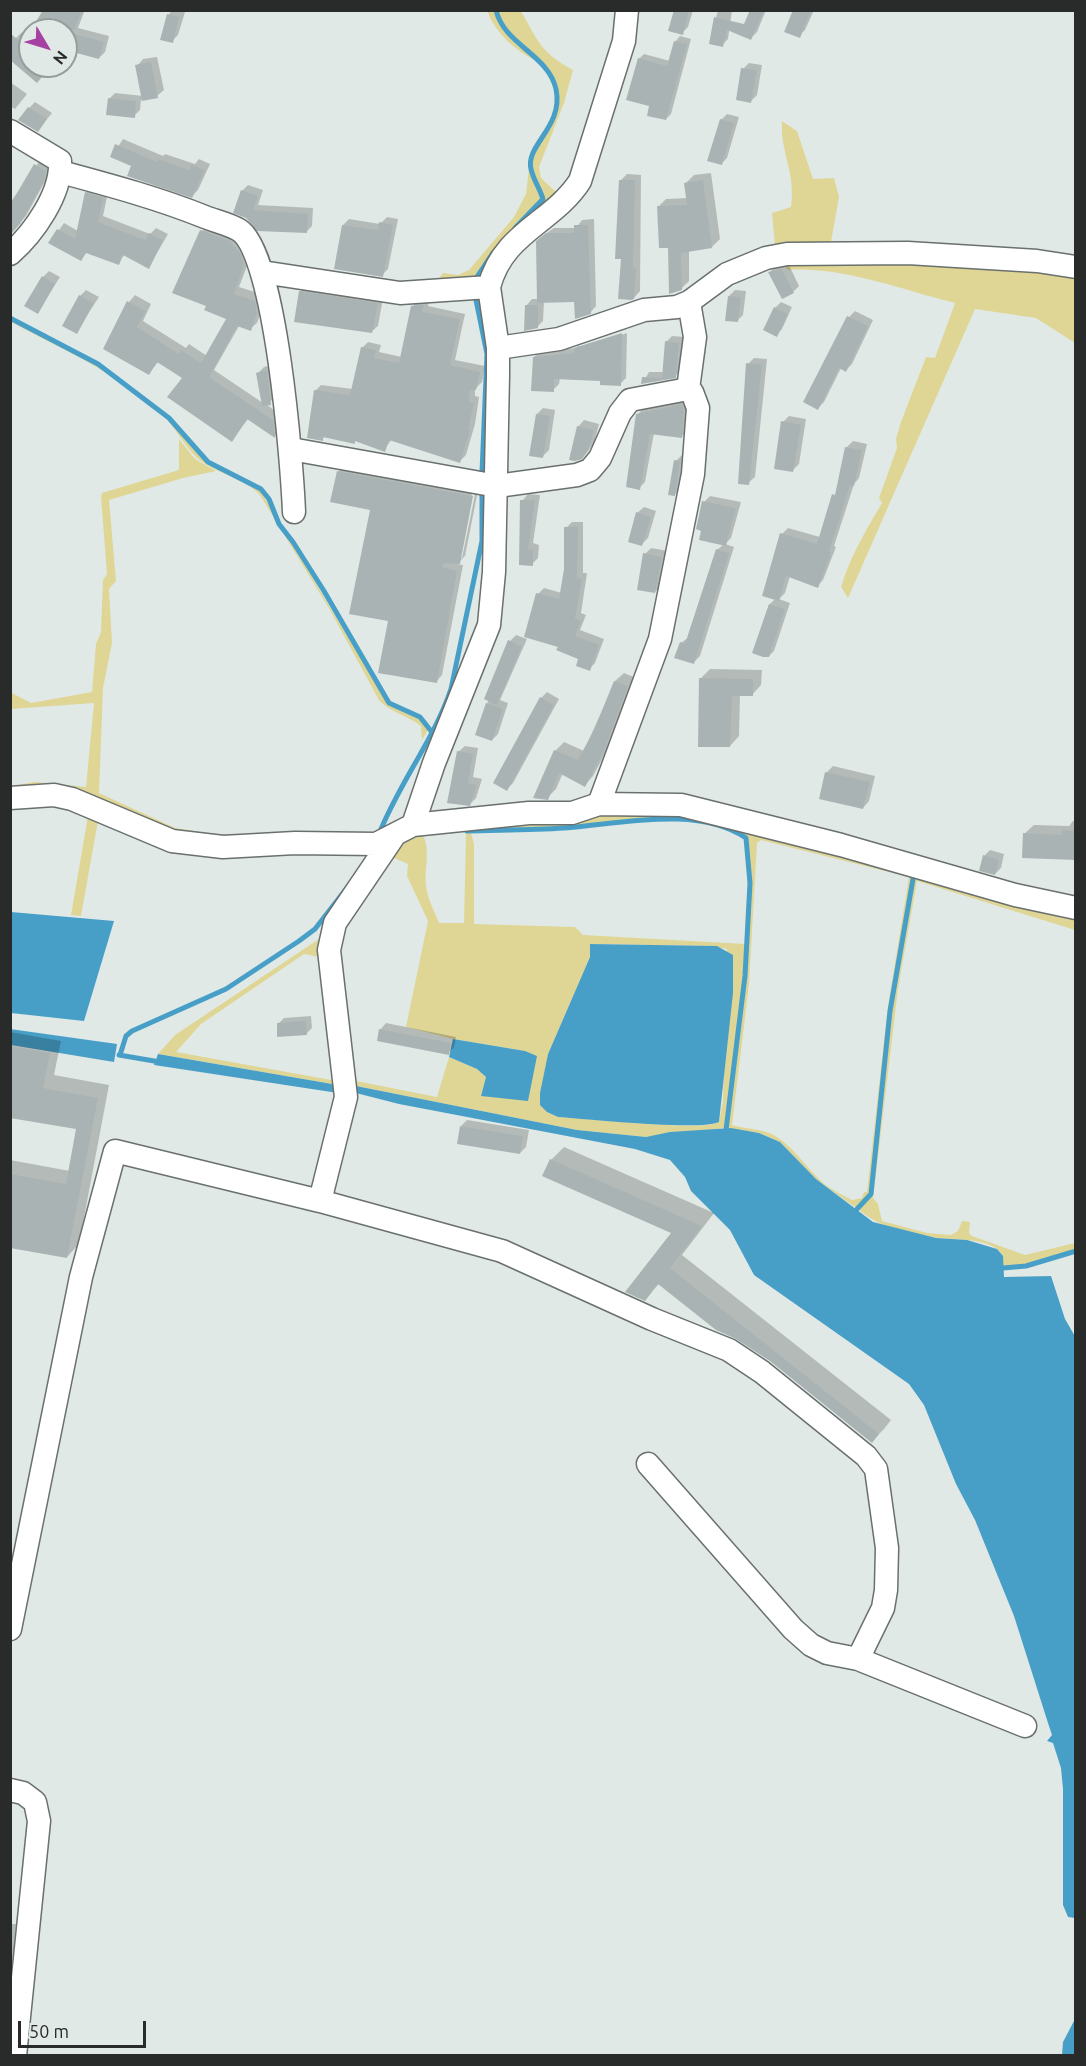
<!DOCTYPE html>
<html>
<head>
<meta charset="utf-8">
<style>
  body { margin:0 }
  #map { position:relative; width:1086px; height:2066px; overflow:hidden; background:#e1e9e6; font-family:Ubuntu,sans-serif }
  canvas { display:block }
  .frame { position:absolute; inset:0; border:12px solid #282b29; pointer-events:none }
  .north { position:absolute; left:18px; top:18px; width:60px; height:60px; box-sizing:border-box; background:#e1e9e6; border:2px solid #979d9a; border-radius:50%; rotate:128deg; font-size:16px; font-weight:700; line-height:24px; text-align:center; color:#282b29 }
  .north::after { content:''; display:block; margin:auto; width:21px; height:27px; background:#a740a3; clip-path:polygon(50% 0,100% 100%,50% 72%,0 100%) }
  .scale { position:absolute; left:18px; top:2021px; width:128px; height:27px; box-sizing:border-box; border:3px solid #282b29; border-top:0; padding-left:8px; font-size:18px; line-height:21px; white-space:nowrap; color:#282b29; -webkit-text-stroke:4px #e1e9e6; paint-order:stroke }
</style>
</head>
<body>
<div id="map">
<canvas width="1086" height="2066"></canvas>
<div class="frame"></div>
<div class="north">N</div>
<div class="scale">50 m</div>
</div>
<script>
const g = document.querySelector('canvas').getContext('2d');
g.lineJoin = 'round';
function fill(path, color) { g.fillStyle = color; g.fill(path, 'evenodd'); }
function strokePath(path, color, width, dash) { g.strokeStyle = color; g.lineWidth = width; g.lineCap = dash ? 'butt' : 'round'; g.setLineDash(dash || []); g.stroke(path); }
const green = new Path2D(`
  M487,11H495C500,34 521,48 539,62C515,51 497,35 487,11Z
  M497,11H521C538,41 541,53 573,70L564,103L539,167L541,178L558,194L485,275L476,280L499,247L544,199C541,189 532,175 532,164C534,135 565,126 557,89C549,54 505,45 497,11Z
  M782,121L797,131L813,179L834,178L839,197L831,242L775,245L772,213L791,207C796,172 780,153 782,121Z
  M529,168L542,198L497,246L474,279L438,280L443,273L458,275L469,270L514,217L526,194Z
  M802,256L1075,272V343L1036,318L975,309L848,598L841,587C850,557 866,530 882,503L879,498L897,448L896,439L901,422L926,357L935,358L955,303C902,290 842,266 787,270L782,260Z
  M10,320L97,366L151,403L176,425L207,463L260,490L388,704C401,714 421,712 428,730L422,740L421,726C408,715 390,713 379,700L330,610L260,495C243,477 216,474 197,458C183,444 174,425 160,412C118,373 61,349 11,322Z
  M179,439L195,459L216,471L183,478L109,500L116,581L109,589L112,643L103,688L99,793L175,828L213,834H254L214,841L11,792V786L35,782L86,787L94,703L11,709L10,692L31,703L92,692L96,644L101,632L103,580L107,574L101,497L102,493L179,470Z
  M89,810L99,815L81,916L71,915Z
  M679,811L1075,920V930L917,881L898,989L873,1198L878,1204L882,1221L927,1233L951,1235L958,1231L962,1221L970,1222L969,1233L972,1236L1025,1255L1075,1243V1249L1026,1264L1003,1266C1003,1260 1003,1254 997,1249C982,1238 955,1240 937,1238C909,1235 880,1227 859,1210L872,1194L892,1010L913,877L892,987L870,1193L856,1208L816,1179L780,1142L759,1133L728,1128L746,976L751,883L747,837C694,802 619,824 561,827C530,829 499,829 468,830L615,812ZM761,840L909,877L888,1006L867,1192H864L862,1198L852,1200C841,1194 828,1188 820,1180C806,1167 794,1148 777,1137C763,1128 748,1130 732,1125L749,984L757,843Z
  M419,830C434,846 422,871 427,891C429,902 435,912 439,923H464L466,833H471L474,844V924L575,927L583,935L746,944L738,1032L724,1128L646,1137L577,1130L351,1085V1080L437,1097L449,1057L477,1069L486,1077L481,1096L525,1051L453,1039L406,1027L428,921L407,876L408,864L385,854ZM590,944L709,946L727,949L723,1101L719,1122C700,1132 588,1118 558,1117L547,1112L543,1080L548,1054L590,957Z
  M325,935L319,957L304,954L201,1024L176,1052L337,1081L338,1085L158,1054L175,1035Z`);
const water = new Path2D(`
  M11,912L114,921L84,1021L11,1013Z
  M590,944L717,946L733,955V993L719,1122C702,1131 586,1119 558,1117L547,1112L540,1105V1093L548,1054L590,957Z
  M10,1029L117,1044L114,1062L11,1045Z
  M453,1039L525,1051L537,1056L528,1101L481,1096L486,1077L477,1069L449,1057Z
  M158,1054L338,1085V1093L154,1065Z
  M351,1085L577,1130L646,1137L670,1132L731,1128L759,1133L780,1142L816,1179L873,1222L936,1238L967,1240L997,1249L1003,1256L1004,1277L1051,1276L1065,1319L1076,1338L1075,1918L1068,1917L1063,1905V1789L1061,1768L1053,1743L1047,1741L1052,1735L1048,1723L1014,1616L975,1520L956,1484L924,1405L909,1384L754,1275L730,1230L691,1191L685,1177L670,1160L635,1149L399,1104L352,1092Z
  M1075,2019V2055H1062L1063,2042Z`);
const shadow = new Path2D(`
  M81,10L84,12L78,28L109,36L105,52L99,58L70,44L66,48V30H33Z
  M173,10L185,12L178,35L172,41L168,15Z
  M675,10H693L688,27L682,33Z
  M718,10H732L728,39L722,45L710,42Z
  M751,10H766L757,32L751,38Z
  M794,10H814L805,30L799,36Z
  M22,32L28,37L30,34V66H50L37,81L10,44Z
  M680,36L691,39L671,114L666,119L651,105L639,59L644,54L670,61L675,42Z
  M157,57L164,90L157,96L141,100L140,110L134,116L109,99L115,93L143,96L137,66L143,59Z
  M749,63L762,65L757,95L751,101L743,69Z
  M10,82L27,94L15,109L10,106Z
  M35,102L52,113L38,130L29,108Z
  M727,114L739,117L727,158L721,164V120Z
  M123,139L163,156L165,154L195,164L199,159L210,164L198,190L192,196L112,156Z
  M41,159L51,165L49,174L26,216L10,233V203Z
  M711,173L720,239L712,247L689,251V281L681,289L658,207L666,199L688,198L686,183L694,175Z
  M627,174L641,175L640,291L634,298L622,258L621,180Z
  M248,185L263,190L258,205L313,208L312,226L306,232L258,229L242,191Z
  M92,187L108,192L103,216L150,234L156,228L168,234L149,267L125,254L118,263L87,252L81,259L50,243L64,223L78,231L86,193Z
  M387,217L398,219L388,269L382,275L343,225L349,219L380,224Z
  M594,219L596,306L590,313L575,301H544L543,321L537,327L526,306L532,299H538L544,235L554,228H576L582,220Z
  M208,224L237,234L250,258L239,287L261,294L263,305L257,323L250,329L239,326L214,370L263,403L258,373L264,367L273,365L277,397L266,404L279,414L281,430L275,436L248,419L232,440L184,378L159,361L149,373L129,302L135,295L151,304L143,321L186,348L189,344L207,356L229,318L208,306L174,292L202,231Z
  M788,263L799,286L793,292L770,272L776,266Z
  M49,271L60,277L38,312L43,277Z
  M306,286L383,298L378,326L371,332L300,292Z
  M86,290L99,297L76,332L80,296Z
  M735,290L746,291L743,315L737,321L729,296Z
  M418,300H429L428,306L465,314L455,360L485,366L482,382L475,389V396L479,397L475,424L466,455L460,461L392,439L384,450L356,440L354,442L326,436L322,439L315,391L321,385L353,389L362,348L368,342L381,345L379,352L402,357L412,307Z
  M781,302L792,307L782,329L776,335L775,308Z
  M855,311L873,320L852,364L846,370L841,368L824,402L818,408L849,317Z
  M627,328V329L579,345L582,343Z
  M627,333L626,378L620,384L602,379L560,378L559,384L553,390L534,357L540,351L576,348L579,345V348Z
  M672,336L685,337L681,370L675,376L643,382L649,372H664L666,342Z
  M754,358L767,359L755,477L748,483V364Z
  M688,399V430L682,436L654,433L645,482L639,488L627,486L639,413L645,407Z
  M543,408L555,410L549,450L543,456L537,414Z
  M789,416L806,419L799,464L793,470L783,422Z
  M584,420L599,424L594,443L588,451L578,427Z
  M853,441L867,444L859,478L854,484L834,546L836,547L823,580L817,586L790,576L785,593L779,599L790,603L774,651L768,657L754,653L770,604L776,598L782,534L788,528L820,537L837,492L847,447Z
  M682,455H686L680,489L674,495L676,461Z
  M344,466L473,489L459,558H462L476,490H478L465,556L457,564L463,565L442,675L436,682L389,620L372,509L338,472Z
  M528,494L540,495L533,543L539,545L538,558L532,564H521L522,501Z
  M710,496L741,502L731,538L725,544L734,547L700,656L694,662L681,643L689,637L717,550L724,544L704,502Z
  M644,507L656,511L648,538L642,544L637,513Z
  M572,522H583V573H587L581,613L586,615L580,630L604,639L595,663L589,669L580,658L560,646L538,594L544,588L562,593L566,569V528Z
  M651,548L668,551L661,586L655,592L645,554Z
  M516,635L527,639L500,700L508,703L498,734L492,740L487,704L510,641Z
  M710,669L762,670L761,685L752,695L740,694L739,736L730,746L701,678Z
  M624,673L636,678L612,741L593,776L585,785L563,773L556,789L547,798L555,751L564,742L584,751L615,681Z
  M547,692L559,699L513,783L507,789L541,698Z
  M465,746L478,748L473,777L482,779L476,798L470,804L458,752Z
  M833,766L875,776L869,801L863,808L821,798L827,772Z
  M1073,821H1076V858L1024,834L1034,825L1069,826Z
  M990,850L1004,854L1001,868L995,874L984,856Z
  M311,1016L312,1028L306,1034L278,1024L284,1018Z
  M386,1023L456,1037L454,1047L448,1053L380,1030Z
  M10,1032L61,1041L54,1075L109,1085L79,1244L67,1257L10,1246V1160L70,1171L78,1128L10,1116Z
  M467,1120L529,1130L526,1147L520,1153L461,1126Z
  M564,1147L714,1213L682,1255L891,1420L884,1429L872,1441L771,1360L660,1283L644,1299L673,1232L551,1160Z
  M10,1924H16L10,1994Z`);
const stream = new Path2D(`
  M496,10C504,45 548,54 556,89C564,127 525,145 531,169C533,179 540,189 543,199L515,228
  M475,280L493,253
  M476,300L487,354L482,472
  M10,318L98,364L169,418L208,462L261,489L269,499L279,524L293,542L324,591L389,703L420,717L431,731
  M467,828V831C499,830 532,830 564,828C620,824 697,805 746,838L750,883L745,976L726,1130
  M379,834C399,783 434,740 451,689L482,541V490
  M119,1055L160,1062
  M120,1055L126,1036L132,1031L226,989L299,941L315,929L350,884
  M857,1209L871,1194L890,1011L913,879
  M1003,1268L1026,1266L1076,1251`);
const building = new Path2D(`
  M43,10H82L74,30H31Z
  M674,10H689L683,35L668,31Z
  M750,10H764L751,40L727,30L723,47L709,44L714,17L744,24Z
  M793,10H811L800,38L784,32Z
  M167,14L179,17L173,43L160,40Z
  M67,32L104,42L99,59L69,51Z
  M10,33L30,50V66H51L37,83L10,60Z
  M674,41L687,44L666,120L647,116L649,106L626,100L638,58L667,66Z
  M151,62L158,98L142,101L135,65Z
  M741,68L757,70L751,103L736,100Z
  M108,98L136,101L135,118L106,115Z
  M28,107L47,119L38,132L18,120Z
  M720,119L734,123L722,165L707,161Z
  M115,144L157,162L158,159L189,170L192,165L205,170L192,198L127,176L131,166L110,157Z
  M34,164L46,171L44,181L20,224L10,235V205Z
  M619,180H635L633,268L636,269L634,299L631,300L618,299L621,259H615Z
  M703,180L712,248L681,253L682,290L669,294L668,248H659L657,206L687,205L684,183Z
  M241,190L258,196L253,210L308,214L307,233L257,231L246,218L233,213Z
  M85,192L103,198L98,222L145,240L149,233L163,240L149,269L123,255L119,265L86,253L81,261L48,243L57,229L75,239Z
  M379,222L393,225L383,277L334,269L342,225L378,230Z
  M574,225H588L591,314L575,319L574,302L537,303L536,241L546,233H574Z
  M200,230L230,241L240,253L244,265L234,294L255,301L257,313L251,331L237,326L209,377L273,420L275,438L247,419L232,442L167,397L182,378L157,362L149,375L103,349L127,301L146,311L137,327L179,354L181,350L201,363L226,319L204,310L206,306L172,293Z
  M782,269L794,293L782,299L768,272Z
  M42,276L55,284L38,314L24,306Z
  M299,291L378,303L372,333L294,322Z
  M79,295L94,303L77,334L62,326Z
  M728,296L741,297L738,322L725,321Z
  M424,305L422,312L460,319L450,365L480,372L476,390H470L469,402L474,403L468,429L470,430L460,463L389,440L385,452L355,441V444L323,437V441L307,438L314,390L350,395L361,347L376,350L374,358L399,363L411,306Z
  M525,305H538V328L524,331Z
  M774,307L788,314L777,337L763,330Z
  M847,316L868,326L846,372L839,368L818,410L803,402Z
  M622,333L621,386L600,385V381L554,379V392L531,391L533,357L574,353V348Z
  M665,341L679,343L676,378L641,384L642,377L662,378Z
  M746,363L762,365L749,485L738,484Z
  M267,370L271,405L262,406L256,373Z
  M682,404L684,410L682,438L650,434L640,490L626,487L636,414Z
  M536,414L550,416L543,458L529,456Z
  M781,421L801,425L793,472L774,469Z
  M577,426L594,430L588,451L582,459L575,461L569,460Z
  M845,447L862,450L854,486L850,485L829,552L831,553L818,588L786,576L779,601L762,596L780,533L817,544L832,494L835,495Z
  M674,460L680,461L675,496L668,495Z
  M337,471L473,496L460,564L443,563L442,567L457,571L437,683L378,673L388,621L349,614L370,510L330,502Z
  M520,500H535L528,549L533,550V566L519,565Z
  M702,501L736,508L726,546L699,540L701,531L696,529Z
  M636,512L651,517L642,546L628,542Z
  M564,527H578L577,578L582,579L575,619L581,621L575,636L599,645L590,671L576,666L578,659L556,650L558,647L524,637L536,593L559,599L564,569Z
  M716,549L729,553L694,664L674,658L680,642L685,644Z
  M643,553L662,557L655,593L637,590Z
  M769,604L785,609L769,657H763L752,653Z
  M508,640L522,646L497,705L484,699Z
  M699,678L753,679V696H732L730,747H698Z
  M614,681L628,686L604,751L585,787L559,773L548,800L533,798L554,750L578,760L595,728Z
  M540,697L554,705L507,791L493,783Z
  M486,703L503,709L492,741L475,735Z
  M457,751L473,754L468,783L477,785L470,806L447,803Z
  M825,772L870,782L863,809L819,799Z
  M1062,830L1076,831V860L1022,858L1023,833L1062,835Z
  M983,855L999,860L995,875L979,871Z
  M306,1021L307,1035L277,1037V1023Z
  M379,1029L451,1043L449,1055L377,1041Z
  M10,1046L50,1053L43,1088L98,1098L67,1258L10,1248V1174L66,1184L76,1129L10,1118Z
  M460,1126L523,1136L520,1154L457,1144Z
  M550,1159L702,1226L670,1268L879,1434L872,1443L770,1361L736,1339L716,1330L658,1284L645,1301L625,1292L671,1233L542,1176Z`);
const minor = new Path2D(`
  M10,131L60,161C62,193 34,233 10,254
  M61,172C109,185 158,198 205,217C215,221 229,224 239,230C276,253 292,464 294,512
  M262,272L400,293L489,287
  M498,348L559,339L644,310L677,307L689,302L727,274L766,258L787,254L908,253L1037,261L1076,267
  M688,389L695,337L689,302
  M291,449L497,486L577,475L590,470L600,458L620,413L630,400L688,389L692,392L698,408L693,474L660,639L599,804
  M10,798L54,795L72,799L172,841L223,847L295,843L376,844L413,825L529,813H572L599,804L681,805L841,845L1015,895L1076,908
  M413,825L434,763L489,625L494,572L498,375V348L489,287C503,232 553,223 580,181L624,41L627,10
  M320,1201L346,1097L329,950L335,923L394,836
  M648,1464L793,1629L811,1645L827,1653L858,1659L1025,1726
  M10,1629L81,1277L115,1151L320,1201L502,1251L652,1319L729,1350L762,1372L866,1456L876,1469L887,1548L886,1590L883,1608L858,1659
  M10,1790L23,1793L35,1802L39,1821L15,2056`);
fill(green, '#dfd696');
fill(water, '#479fc8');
fill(shadow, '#0003');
strokePath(stream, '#479fc8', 5);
fill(building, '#aab3b3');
strokePath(minor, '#69706d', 25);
strokePath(minor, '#fff', 22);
</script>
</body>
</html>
